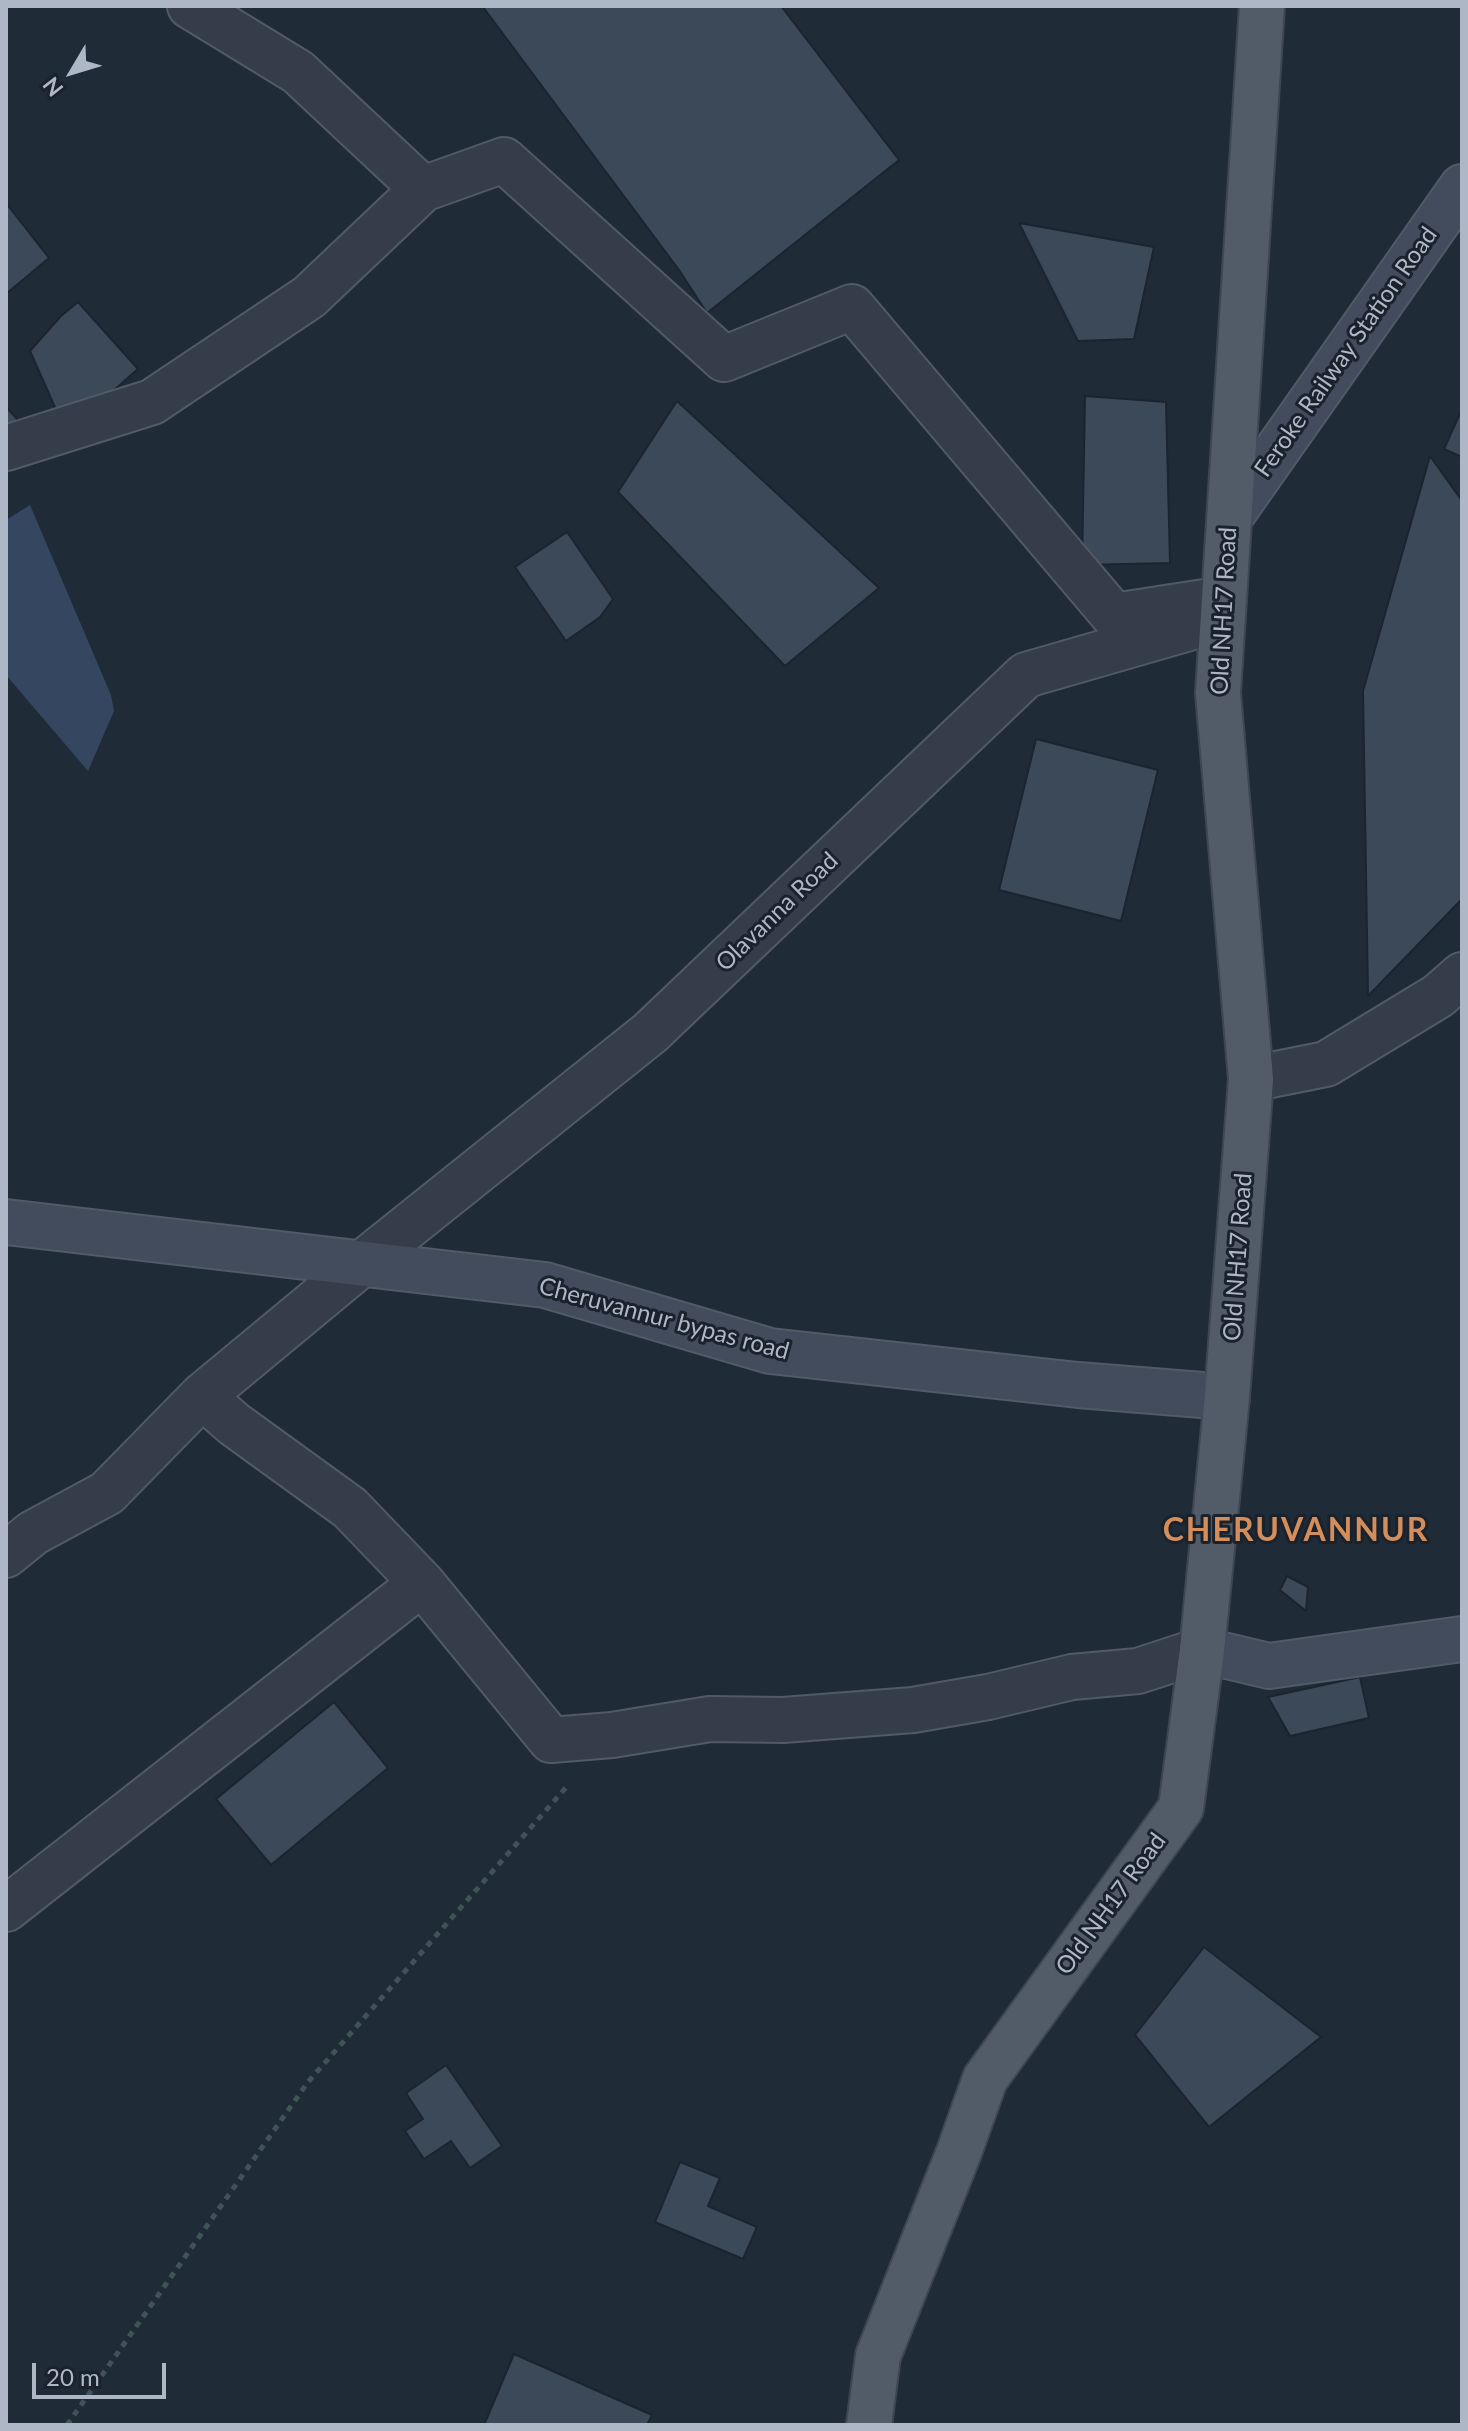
<!DOCTYPE html>
<html>
<head>
<meta charset="utf-8">
<style>
  body { margin:0 }
  #map { position:relative; width:1468px; height:2431px; overflow:hidden; background:#202b38; font-family:Lato,sans-serif }
  canvas { display:block }
  .frame { position:absolute; inset:0; border:8px solid #aeb7c5; pointer-events:none }
  .north { position:absolute; left:32px; top:32px; width:80px; height:80px; -webkit-text-stroke:6px #19222d; paint-order:stroke; rotate:232deg; font-size:22px; font-weight:700; line-height:32px; text-align:center; color:#aeb7c5 }
  .north::after { content:''; display:block; margin:auto; width:28px; height:36px; background:#aeb7c5; clip-path:polygon(50% 0,100% 100%,50% 72%,0 100%) }
  .scale { position:absolute; left:32px; top:2363px; width:134px; height:36px; box-sizing:border-box; border:4px solid #aeb7c5; border-top:0; padding-left:10px; font-size:24px; line-height:28px; white-space:nowrap; color:#aeb7c5; -webkit-text-stroke:6px #19222d; paint-order:stroke }
</style>
</head>
<body>
<div id="map">
<canvas width="1468" height="2431"></canvas>
<div class="frame"></div>
<div class="north">N</div>
<div class="scale">20 m</div>
</div>
<script>
const g = document.querySelector('canvas').getContext('2d');
g.lineJoin = 'round';
function fill(path, color) { g.fillStyle = color; g.fill(path, 'evenodd'); }
function strokePath(path, color, width, dash) { g.strokeStyle = color; g.lineWidth = width; g.lineCap = dash ? 'butt' : 'round'; g.setLineDash(dash || []); g.stroke(path); }
function write(font, color, halo, rows, align = 'center') {
  g.font = font + ' Lato,sans-serif'; g.lineWidth = 6; g.setLineDash([]); g.textBaseline = 'middle'; g.strokeStyle = halo; g.fillStyle = color; for (const [text, x, y, turn = 0] of rows) {
    g.save(); g.translate(x, y); g.rotate((+turn || 0) * Math.PI / 180); g.textAlign = isNaN(turn) ? turn : align; if (halo) g.strokeText(text, 0, 0); g.fillText(text, 0, 0); g.restore();
  }
}
const water = new Path2D(`
  M30,505L111,695L114,711L88,771L6,675V520Z`);
const building = new Path2D(`
  M781,6L899,160L707,313L679,270L483,7Z
  M6,203L49,258L6,294Z
  M1019,223L1154,247L1134,339L1078,341Z
  M78,302L138,369L66,432L30,351L61,316Z
  M1085,396L1166,402L1170,563L1082,565Z
  M677,401L879,588L785,666L618,492Z
  M6,407L18,420L6,431Z
  M1462,409V457L1444,449Z
  M1430,456L1462,501V899L1368,996L1363,691Z
  M567,532L613,599L600,617L566,641L515,567Z
  M1036,739L1158,770L1121,921L999,890Z
  M1287,1576L1308,1587L1306,1611L1280,1590Z
  M1360,1677L1369,1718L1290,1736L1268,1697Z
  M334,1702L388,1768L271,1865L216,1799Z
  M1204,1947L1321,2037L1209,2127L1135,2035Z
  M446,2065L502,2146L470,2168L451,2141L424,2159L405,2131L423,2119L406,2093Z
  M680,2162L720,2178L708,2206L757,2227L743,2259L655,2222Z
  M514,2354L652,2415L647,2425H484Z`);
const path = new Path2D(`
  M67,2425L308,2082L569,1784`);
const minor = new Path2D(`
  M190,6L298,72L423,189
  M6,448L152,402L309,297L423,189L504,160L724,359L852,307L1114,616L1224,599
  M1251,1079L1326,1064L1438,996L1462,975
  M202,1396L360,1265L650,1033L1026,675L1189,628
  M6,1555L33,1533L107,1493L202,1396L234,1424L350,1508L422,1583L551,1740L612,1735L710,1719L783,1720L913,1710L988,1697L1072,1677L1138,1671L1202,1650
  M6,1909L422,1583`);
const secondary = new Path2D(`
  M1230,517L1462,187
  M6,1222L545,1285L770,1351L1078,1385L1227,1397
  M1202,1650L1269,1666L1462,1639`);
const primary = new Path2D(`
  M869,2425L878,2356L959,2152L985,2079L1181,1808L1202,1650L1227,1397L1251,1079L1218,693L1262,6`);
const streetNames = [
  ["Feroke Railway Station Road",1346,352,-55],
  ["Old NH17 Road",1224,611,-87],
  ["Olavanna Road",777,912,-44],
  ["Old NH17 Road",1238,1257,-86],
  ["Cheruvannur bypas road",664,1319,15],
  ["Old NH17 Road",1111,1904,-54]
];
const districtNames = [
  ["CHERUVANNUR",1296,1531]
];
fill(water, '#344660');
fill(building, '#3c4958');
strokePath(building, '#1b242f', 2);
strokePath(minor, '#515a66', 48);
strokePath(secondary, '#515a66', 48);
strokePath(primary, '#3d4652', 48);
strokePath(path, '#405457', 5, [6, 6]);
strokePath(minor, '#343d49', 44);
strokePath(secondary, '#424c5c', 44);
strokePath(primary, '#525c69', 44);
write('24px', '#aeb7c5', '#19222d', streetNames);
g.letterSpacing = '2px';
write('bold 32px', '#d48e5b', '#19222d', districtNames);
g.letterSpacing = '0px';
</script>
</body>
</html>
